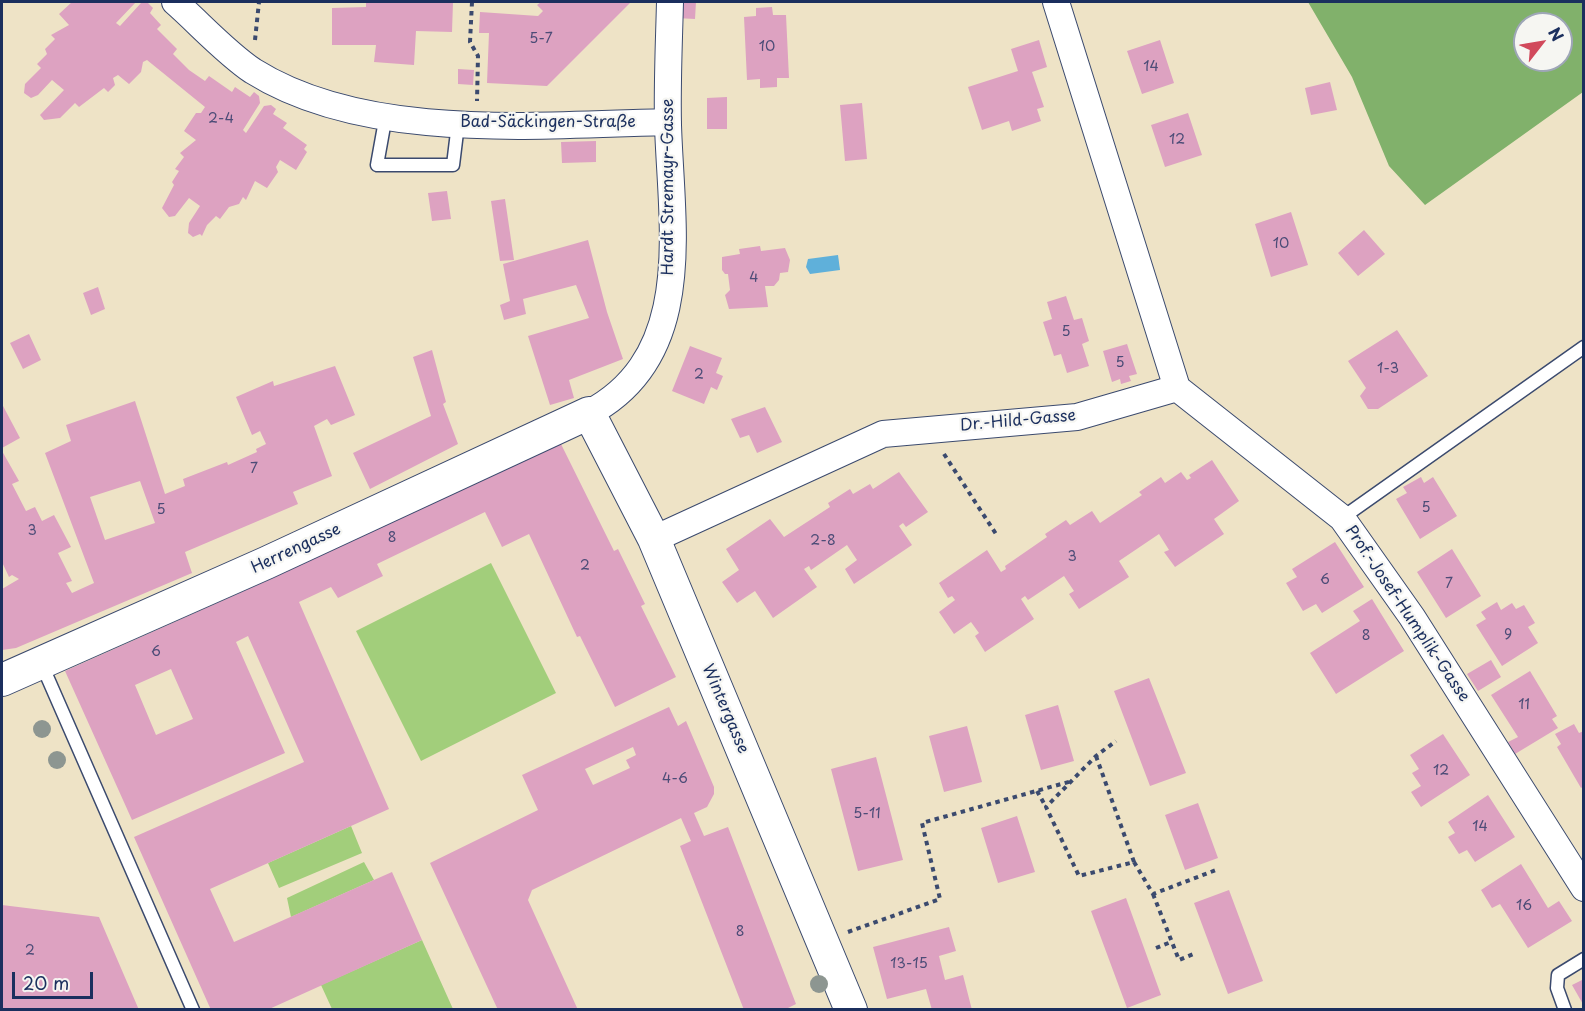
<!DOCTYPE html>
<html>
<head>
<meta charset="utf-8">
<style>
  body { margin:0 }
  #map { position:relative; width:1585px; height:1011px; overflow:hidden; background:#eee3c6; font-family:"Playpen Sans",sans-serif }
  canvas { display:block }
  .frame { position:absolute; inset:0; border:3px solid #1b2f5e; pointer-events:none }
  .north { position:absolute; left:1513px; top:12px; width:60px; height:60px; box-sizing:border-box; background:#f6f6f2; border:2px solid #9ea6b7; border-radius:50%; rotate:59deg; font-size:16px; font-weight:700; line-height:24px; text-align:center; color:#1b2f5e }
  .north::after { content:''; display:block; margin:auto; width:21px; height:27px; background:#d1495b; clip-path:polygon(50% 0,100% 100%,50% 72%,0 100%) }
  .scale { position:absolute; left:12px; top:972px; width:81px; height:27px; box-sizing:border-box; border:3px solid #1b2f5e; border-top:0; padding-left:8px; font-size:18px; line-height:21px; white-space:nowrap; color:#1b2f5e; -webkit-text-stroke:4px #f6f6f2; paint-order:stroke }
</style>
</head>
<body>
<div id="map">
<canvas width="1585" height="1011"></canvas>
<div class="frame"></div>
<div class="north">N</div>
<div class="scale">20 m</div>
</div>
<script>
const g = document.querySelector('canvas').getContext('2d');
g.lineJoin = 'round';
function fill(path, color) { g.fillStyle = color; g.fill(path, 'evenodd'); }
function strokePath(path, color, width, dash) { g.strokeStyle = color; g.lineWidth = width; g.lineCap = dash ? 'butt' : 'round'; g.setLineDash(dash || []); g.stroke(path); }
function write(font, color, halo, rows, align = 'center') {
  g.font = font + ' "Playpen Sans",sans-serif'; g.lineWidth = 4.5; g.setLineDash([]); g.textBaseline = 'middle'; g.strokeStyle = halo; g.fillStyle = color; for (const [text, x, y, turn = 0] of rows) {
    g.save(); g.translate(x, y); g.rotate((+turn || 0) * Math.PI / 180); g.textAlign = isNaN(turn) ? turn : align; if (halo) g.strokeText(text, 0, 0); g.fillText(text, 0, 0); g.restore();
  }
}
const green = new Path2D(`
  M491,563L556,693L421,761L356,631Z
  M351,826L362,853L279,888L268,863Z
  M364,862L374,880L291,917L287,898Z
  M422,940L453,1009H332L321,985Z`);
const forest = new Path2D(`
  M1308,2H1583V92L1425,205L1389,166L1352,77ZM1525,24H1561V60H1525Z`);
const water = new Path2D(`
  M838,255L840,270L810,274L806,267L808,259Z`);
const building = new Path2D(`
  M72,2H136L116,23L120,26L141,3H148L153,8L150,13L161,25L157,29L177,49L173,54L189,70L205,81L209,76L232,92L235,87L250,97L254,92L259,96L260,103L243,130L246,133L264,106L271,105L276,109L273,114L287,123L283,128L307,145L304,149L307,152L296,170L280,160L276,167L278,172L267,188L255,181L246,200L243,197L239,204L229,207L220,219L216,216L207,225L202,236L200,234L193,237L188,233L189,223L200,206L189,198L175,216L169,217L162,208L174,185L172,182L179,171L175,169L184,157L180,153L196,140L184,131L196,113H201L205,107L147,60L143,62L141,72L129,84L118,75L113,78L115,85L108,92L104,88L79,107L75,103L60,118L44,120L40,115L64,90L52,80L38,95L31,98L24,93L25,84L41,68L37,64L47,54L45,49L55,39L51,35L69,25L59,14Z
  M366,2H453L452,32L416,31L414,65L374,62L376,45H332V8L366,7Z
  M541,2H631L547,86L487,83L489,33H479L480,12L538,16L543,11L537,5Z
  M677,2H696L695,19L676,18Z
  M772,7L773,15H786L789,78H777V87L760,88V79L747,80L744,17L756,16V8Z
  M1039,40L1047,67L1032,72L1044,107L1037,109L1041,121L1012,131L1009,121L982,130L968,87L1018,71L1011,49Z
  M1160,40L1174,83L1142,94L1127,51Z
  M458,69L474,70L473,85L458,84Z
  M1330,82L1337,110L1311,115L1305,88Z
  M727,97V129H707V98Z
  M862,103L867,159L845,161L840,105Z
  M1188,113L1202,155L1165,167L1151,125Z
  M596,141V162L562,163L561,142Z
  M447,191L451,219L432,221L428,193Z
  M505,199L514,260L500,261L491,201Z
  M1291,212L1308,265L1271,277L1255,224Z
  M1364,230L1385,254L1358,276L1338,253Z
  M588,240L607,312L623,359L569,380L574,398L550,405L528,336L589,318L576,285L523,299L526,314L504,320L500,305L510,301L503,264Z
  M760,246L761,251L785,248L790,260L788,272L780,273L779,280L774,286H765L768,307L729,309L725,295L730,290L728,274H725L722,270V257L740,254L739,249Z
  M98,287L105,309L91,315L83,293Z
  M1066,296L1074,320L1082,318L1089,341L1082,344L1089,366L1067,373L1061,354L1054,356L1043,322L1052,319L1047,302Z
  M1397,330L1428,376L1378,409H1368L1360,396L1366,388L1348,361Z
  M29,334L41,360L23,369L10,343Z
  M1127,344L1137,374L1129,376L1131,381L1121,384L1120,379L1112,382L1103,351Z
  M690,346L722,358L716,373L723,376L717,390L711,387L704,404L672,391Z
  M432,350L446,402L443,404L458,444L370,489L353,453L431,416L413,357Z
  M335,366L355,415L331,425L327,419L314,426L332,476L293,492L298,504L185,552L192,573L16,648L2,650V589L19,579L12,575L9,577L2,562V451L19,481L12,484L26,511L35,507L42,521L54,515L71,547L58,553L72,581L66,583L72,593L94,583L45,453L71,441L66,425L135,401L165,494L185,486L183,479L227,462L228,465L257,452L256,449L266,444L260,431L252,435L236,397L273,381L274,386ZM140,481L155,523L105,540L90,497Z
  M2,404L20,438L2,448Z
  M765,407L782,442L757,453L749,435L740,438L731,419Z
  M559,440L614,551L618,549L645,604L641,606L676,677L615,707L580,636L577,637L529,534L502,547L485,512L377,564L383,576L338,598L331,587L299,602L389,809L210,889L234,942L392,872L422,940L267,1010H211L134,837L304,762L248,636L236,642L285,753L132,820L65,671L273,578ZM171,669L193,719L156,735L135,685Z
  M1212,460L1239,501L1214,519L1224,534L1175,567L1164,552L1169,550L1159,534L1119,561L1129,577L1079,609L1069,594L1074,591L1064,576L1028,600L1025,596L1021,599L1034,619L985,652L975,636L979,633L971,622L954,634L939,612L955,600L952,596L948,598L939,583L987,550L1001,572L1006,569L1005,566L1047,537L1045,534L1066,520L1070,525L1092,511L1100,523L1142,495L1139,492L1161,477L1165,483L1181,472L1187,480L1191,478L1189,475Z
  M899,472L928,512L906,527L903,523L899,526L912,545L854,584L845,569L857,560L847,545L811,570L809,566L804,569L817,587L773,618L755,591L737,603L722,582L739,570L726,549L770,519L784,537L830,507L828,503L850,489L853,494L870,484L873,489Z
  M1421,477L1424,483L1433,477L1457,516L1420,539L1396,499L1407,493L1403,487Z
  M1335,542L1364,587L1322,613L1316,604L1303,611L1286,583L1297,577L1292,569Z
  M1452,549L1481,596L1446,618L1417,572Z
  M1372,599L1404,651L1336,694L1310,653L1360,621L1353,611Z
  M1497,602L1501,610L1512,603L1516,609L1524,605L1535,623L1528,627L1538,643L1502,666L1476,625L1486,619L1481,612Z
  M1491,660L1501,677L1478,691L1467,674Z
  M1530,671L1557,716L1552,719L1558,728L1515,754L1508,742L1518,737L1491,695Z
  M1149,678L1186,773L1150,786L1114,691Z
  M1058,705L1074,761L1041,770L1025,715Z
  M669,707L678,726L686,721L714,787V794L707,807L694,813L704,836L728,827L796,1004L784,1010H744L680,846L691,841L681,818L532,890L528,900L578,1010H498L430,863L538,810L522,775ZM633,747L636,755L626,760L630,768L593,785L585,769Z
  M1574,724L1579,733L1584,731V786L1581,788L1557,747L1561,744L1555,734Z
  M967,726L982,782L944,792L929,736Z
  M1443,734L1470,775L1421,807L1411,792L1421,786L1412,773L1419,769L1410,755Z
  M876,757L903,860L858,871L831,769Z
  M1488,795L1515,837L1475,862L1467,850L1459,854L1448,837L1455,833L1448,822Z
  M1198,803L1218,858L1185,870L1165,815Z
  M1017,816L1035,872L998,883L981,828Z
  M1521,864L1548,908L1559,901L1572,921L1528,948L1500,904L1492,908L1481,890Z
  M1229,890L1263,981L1228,994L1194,903Z
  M1126,898L1161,995L1127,1008L1091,911Z
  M2,905L99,917L139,1010H2Z
  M949,927L956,951L939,956L945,980L963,975L972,1010H932L926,989L887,999L873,947Z
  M1584,979V1006L1572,985Z`);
const path = new Path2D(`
  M472,2L470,42L478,56L477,101
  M255,40L259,2
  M944,454L996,534
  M1096,756L1134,862L1079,876L1046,807L1096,756L1116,741
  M1037,791L1046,807
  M1134,862L1153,894L1216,870
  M1153,894L1179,960L1196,953
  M848,932L940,899L922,823L1072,781
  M1156,948L1171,942`);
const service = new Path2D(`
  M386,115L377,165H453L458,124
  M1342,518L1584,347
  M42,665L193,1010
  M1565,1010L1557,988L1558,975L1584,959`);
const minor = new Path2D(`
  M175,2C199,23 226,53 253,71C366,142 540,125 668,122
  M1056,2L1177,388
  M1177,388L1342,518L1412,617L1584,888
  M589,413C697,356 671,226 668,125C667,84 669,42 670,2
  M654,539L883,434L1077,417L1177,388`);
const tertiary = new Path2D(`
  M2,680L266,563L589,413L654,539L851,1010`);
const trees = [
  [42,729],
  [57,760],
  [819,984]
];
const numberNames = [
  ["5-7",541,39],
  ["10",767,47],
  ["14",1151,67],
  ["2-4",221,119],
  ["12",1177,140],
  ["10",1281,244],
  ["4",754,278],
  ["5",1066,332],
  ["5",1120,363],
  ["1-3",1388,369],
  ["2",699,375],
  ["7",254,469],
  ["5",1426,508],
  ["5",161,510],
  ["3",32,531],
  ["8",392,538],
  ["2-8",823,541],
  ["3",1072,557],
  ["2",585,566],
  ["6",1325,580],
  ["7",1449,584],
  ["9",1508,635],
  ["8",1366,636],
  ["6",156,652],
  ["11",1524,705],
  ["12",1441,771],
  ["4-6",675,779],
  ["5-11",867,814],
  ["14",1480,827],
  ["16",1524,906],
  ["8",740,932],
  ["2",30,951],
  ["13-15",909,964]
];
const streetNames = [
  ["Bad-Säckingen-Straße",548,123],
  ["Hardt Stremayr-Gasse",669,187,-90],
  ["Dr.-Hild-Gasse",1018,421,-5],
  ["Herrengasse",296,549,-25],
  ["Prof.-Josef-Humplik-Gasse",1407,614,56],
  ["Wintergasse",725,709,67]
];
fill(green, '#a2ce7b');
fill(forest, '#81b16b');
fill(water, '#5fb0da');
fill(building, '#dda2c1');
strokePath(service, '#3b4a6e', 15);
strokePath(minor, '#3b4a6e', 28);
strokePath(tertiary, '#3b4a6e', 34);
strokePath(path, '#3b4a6e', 4, [4.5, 4.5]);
strokePath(service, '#fff', 12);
strokePath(minor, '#fff', 26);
strokePath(tertiary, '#fff', 32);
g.fillStyle = '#8d9691';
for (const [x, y] of trees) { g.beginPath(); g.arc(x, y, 9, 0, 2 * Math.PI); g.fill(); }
write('14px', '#4c4c77', null, numberNames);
write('16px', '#1b2f5e', '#f6f6f2', streetNames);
</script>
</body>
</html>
